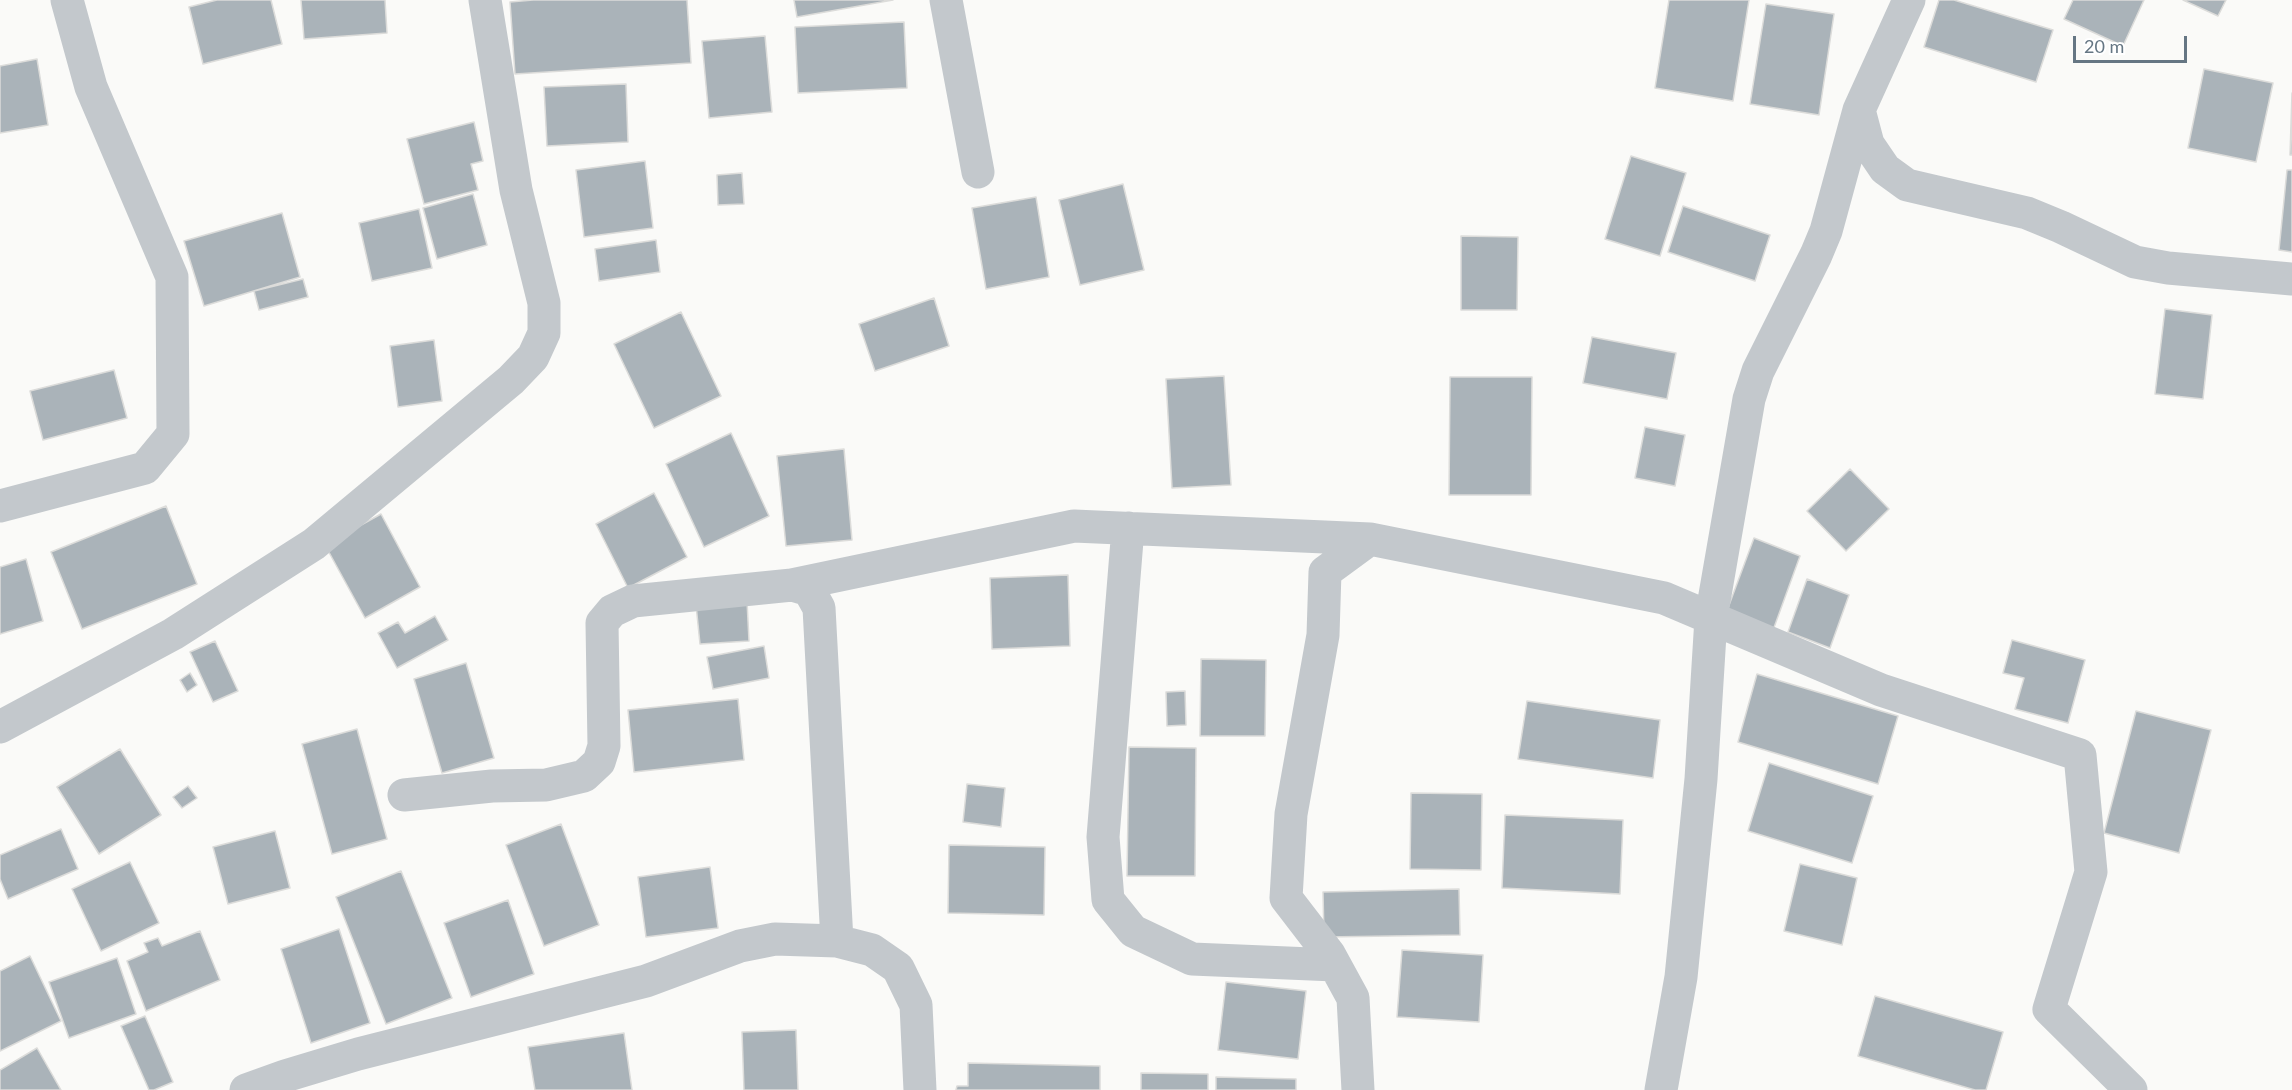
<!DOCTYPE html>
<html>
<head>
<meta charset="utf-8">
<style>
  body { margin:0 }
  #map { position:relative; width:2292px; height:1090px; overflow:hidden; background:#fafaf8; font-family:Lato,sans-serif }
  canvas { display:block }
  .scale { position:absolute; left:2073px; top:36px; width:114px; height:27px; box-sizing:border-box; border:3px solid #657683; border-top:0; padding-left:8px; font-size:18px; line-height:21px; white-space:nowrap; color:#657683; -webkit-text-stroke:4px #fff; paint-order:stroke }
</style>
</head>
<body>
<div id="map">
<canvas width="2292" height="1090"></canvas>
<div class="scale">20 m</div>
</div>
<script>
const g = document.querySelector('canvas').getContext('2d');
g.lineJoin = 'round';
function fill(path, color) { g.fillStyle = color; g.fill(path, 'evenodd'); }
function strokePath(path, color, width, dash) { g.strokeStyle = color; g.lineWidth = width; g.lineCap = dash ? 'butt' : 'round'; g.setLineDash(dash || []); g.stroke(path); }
const building = new Path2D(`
  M217,0H271L282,44L203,64L189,7Z
  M301,0H385L387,33L304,39Z
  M533,0H687L691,63L515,74L510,2Z
  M794,0H893L797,17Z
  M1669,0H1749L1733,101L1655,88Z
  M1939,0H1954L2053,30L2036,82L1924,47Z
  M2073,0H2144L2123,46L2064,19Z
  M2183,0H2226L2218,16Z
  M1766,4L1834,14L1819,115L1750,104Z
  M904,22L907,88L798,93L795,27Z
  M765,36L772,112L709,118L702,41Z
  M37,59L48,125L0,133V66Z
  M2204,69L2273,83L2256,162L2188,148Z
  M626,84L628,142L547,146L544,87Z
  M2292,93V155H2290Z
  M474,122L483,161L471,164L478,190L424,204L407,139Z
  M1631,156L1686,173L1660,256L1605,239Z
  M645,161L653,228L584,237L576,170Z
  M2287,170H2292V252L2279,250Z
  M742,173L744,204L718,205L717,175Z
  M1123,184L1144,270L1080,285L1059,200Z
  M473,194L487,245L437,259L423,208Z
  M1036,197L1049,277L986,289L972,208Z
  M1683,206L1770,235L1755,281L1668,252Z
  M419,209L432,268L372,281L359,223Z
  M282,213L300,277L204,306L184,241Z
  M1461,236L1518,237L1517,310H1461Z
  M656,240L660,272L599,281L595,249Z
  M303,279L308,297L259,310L254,291Z
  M934,298L949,346L875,371L859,324Z
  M2165,309L2212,315L2203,399L2155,394Z
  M681,312L721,396L654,428L614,344Z
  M1592,337L1676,353L1667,399L1583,383Z
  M434,340L442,401L398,407L390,346Z
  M114,370L127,418L43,440L30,391Z
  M1224,376L1231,485L1172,488L1166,379Z
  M1450,377H1532L1531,495H1449Z
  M1645,427L1685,435L1675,486L1635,478Z
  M731,433L769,516L704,547L666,464Z
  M844,449L852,540L786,546L777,456Z
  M1850,469L1889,509L1846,551L1807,511Z
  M654,493L687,557L628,588L596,524Z
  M166,506L197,584L82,629L51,552Z
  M381,514L420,587L365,618L325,545Z
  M1754,538L1800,556L1772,633L1725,616Z
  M26,559L43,621L0,634V567Z
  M1068,575L1070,646L992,649L990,578Z
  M1807,579L1849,595L1830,648L1788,632Z
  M747,601L749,641L700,644L696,605Z
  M435,616L448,640L397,668L378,633L398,622L405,633Z
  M2012,640L2085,660L2068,723L2015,709L2024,678L2003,673Z
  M215,641L238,691L213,702L190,652Z
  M764,646L769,678L713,689L707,657Z
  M1201,659L1266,660L1265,736H1200Z
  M466,663L494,758L442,773L414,679Z
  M190,673L197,685L187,692L180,680Z
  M1757,674L1898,716L1878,784L1738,742Z
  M1185,691L1186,725L1167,726L1166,692Z
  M738,699L744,760L634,772L628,710Z
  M1527,701L1660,720L1653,778L1518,759Z
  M2136,711L2211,730L2179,853L2104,833Z
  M357,729L387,839L332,854L302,744Z
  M1129,747L1196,748L1195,876H1127Z
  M120,749L161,815L99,854L57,787Z
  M1769,763L1873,796L1852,863L1748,831Z
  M967,784L1005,788L1001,827L963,822Z
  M188,786L197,798L182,808L173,797Z
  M1411,793L1482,794L1481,870L1410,869Z
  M1505,815L1623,820L1620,894L1502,888Z
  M561,824L599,925L544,946L506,845Z
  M61,829L78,869L8,899L0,879V855Z
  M275,831L290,888L228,904L213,847Z
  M949,845L1045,847L1044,915L948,913Z
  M130,862L159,923L101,951L72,889Z
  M1800,864L1857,878L1842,945L1784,931Z
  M710,867L718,928L646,937L638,877Z
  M401,871L452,998L386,1024L336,897Z
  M1459,889L1460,935L1324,937L1323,892Z
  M508,900L534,974L471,997L444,923Z
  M339,929L370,1023L311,1043L281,949Z
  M200,931L220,980L146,1011L127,961L148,952L144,943L158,938L162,946Z
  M1402,950L1483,955L1479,1022L1397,1017Z
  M30,956L61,1021L0,1051V971Z
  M117,958L136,1014L69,1038L49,982Z
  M1226,982L1306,991L1298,1059L1218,1050Z
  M1875,996L2003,1032L1986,1090H1975L1858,1056Z
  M145,1016L173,1082L154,1090H149L121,1026Z
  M796,1030L798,1090H744L742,1032Z
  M624,1033L632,1090H535L528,1047Z
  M37,1048L61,1090H0V1070Z
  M968,1063L1100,1066V1090H956L957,1086H968Z
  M1141,1073L1208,1074V1090H1141Z
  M1216,1077L1296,1079V1090H1216Z`);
const street = new Path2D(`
  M946,0L978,172
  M1859,110L1868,144L1885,169L1907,185L2027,213L2061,227L2135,262L2168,268L2292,279
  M0,506L145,468L173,434L172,277L91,87L67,0
  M1128,528L1103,837L1108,900L1133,931L1192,959L1335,965
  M792,585L1074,526L1370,539L1664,598L1881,690L2080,755L2091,872L2049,1009L2131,1090
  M0,727L173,634L314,544L511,380L533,357L544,333V303L516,190L485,0
  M404,795L492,786L546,785L584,776L599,762L604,746L602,623L612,611L633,601L792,585L809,590L819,608L837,941
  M246,1090L285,1076L358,1054L646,981L740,946L775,939L837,941L872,950L898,968L916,1005L920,1090
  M1358,1090L1353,998L1329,954L1286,898L1291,814L1323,635L1325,572L1370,539
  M1661,1090L1681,977L1701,779L1711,618L1749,399L1758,371L1816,255L1826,231L1859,110L1909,0`);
fill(building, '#aab3b9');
strokePath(building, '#dcdcda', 1.5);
strokePath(street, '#c3c8cc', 33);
</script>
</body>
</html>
